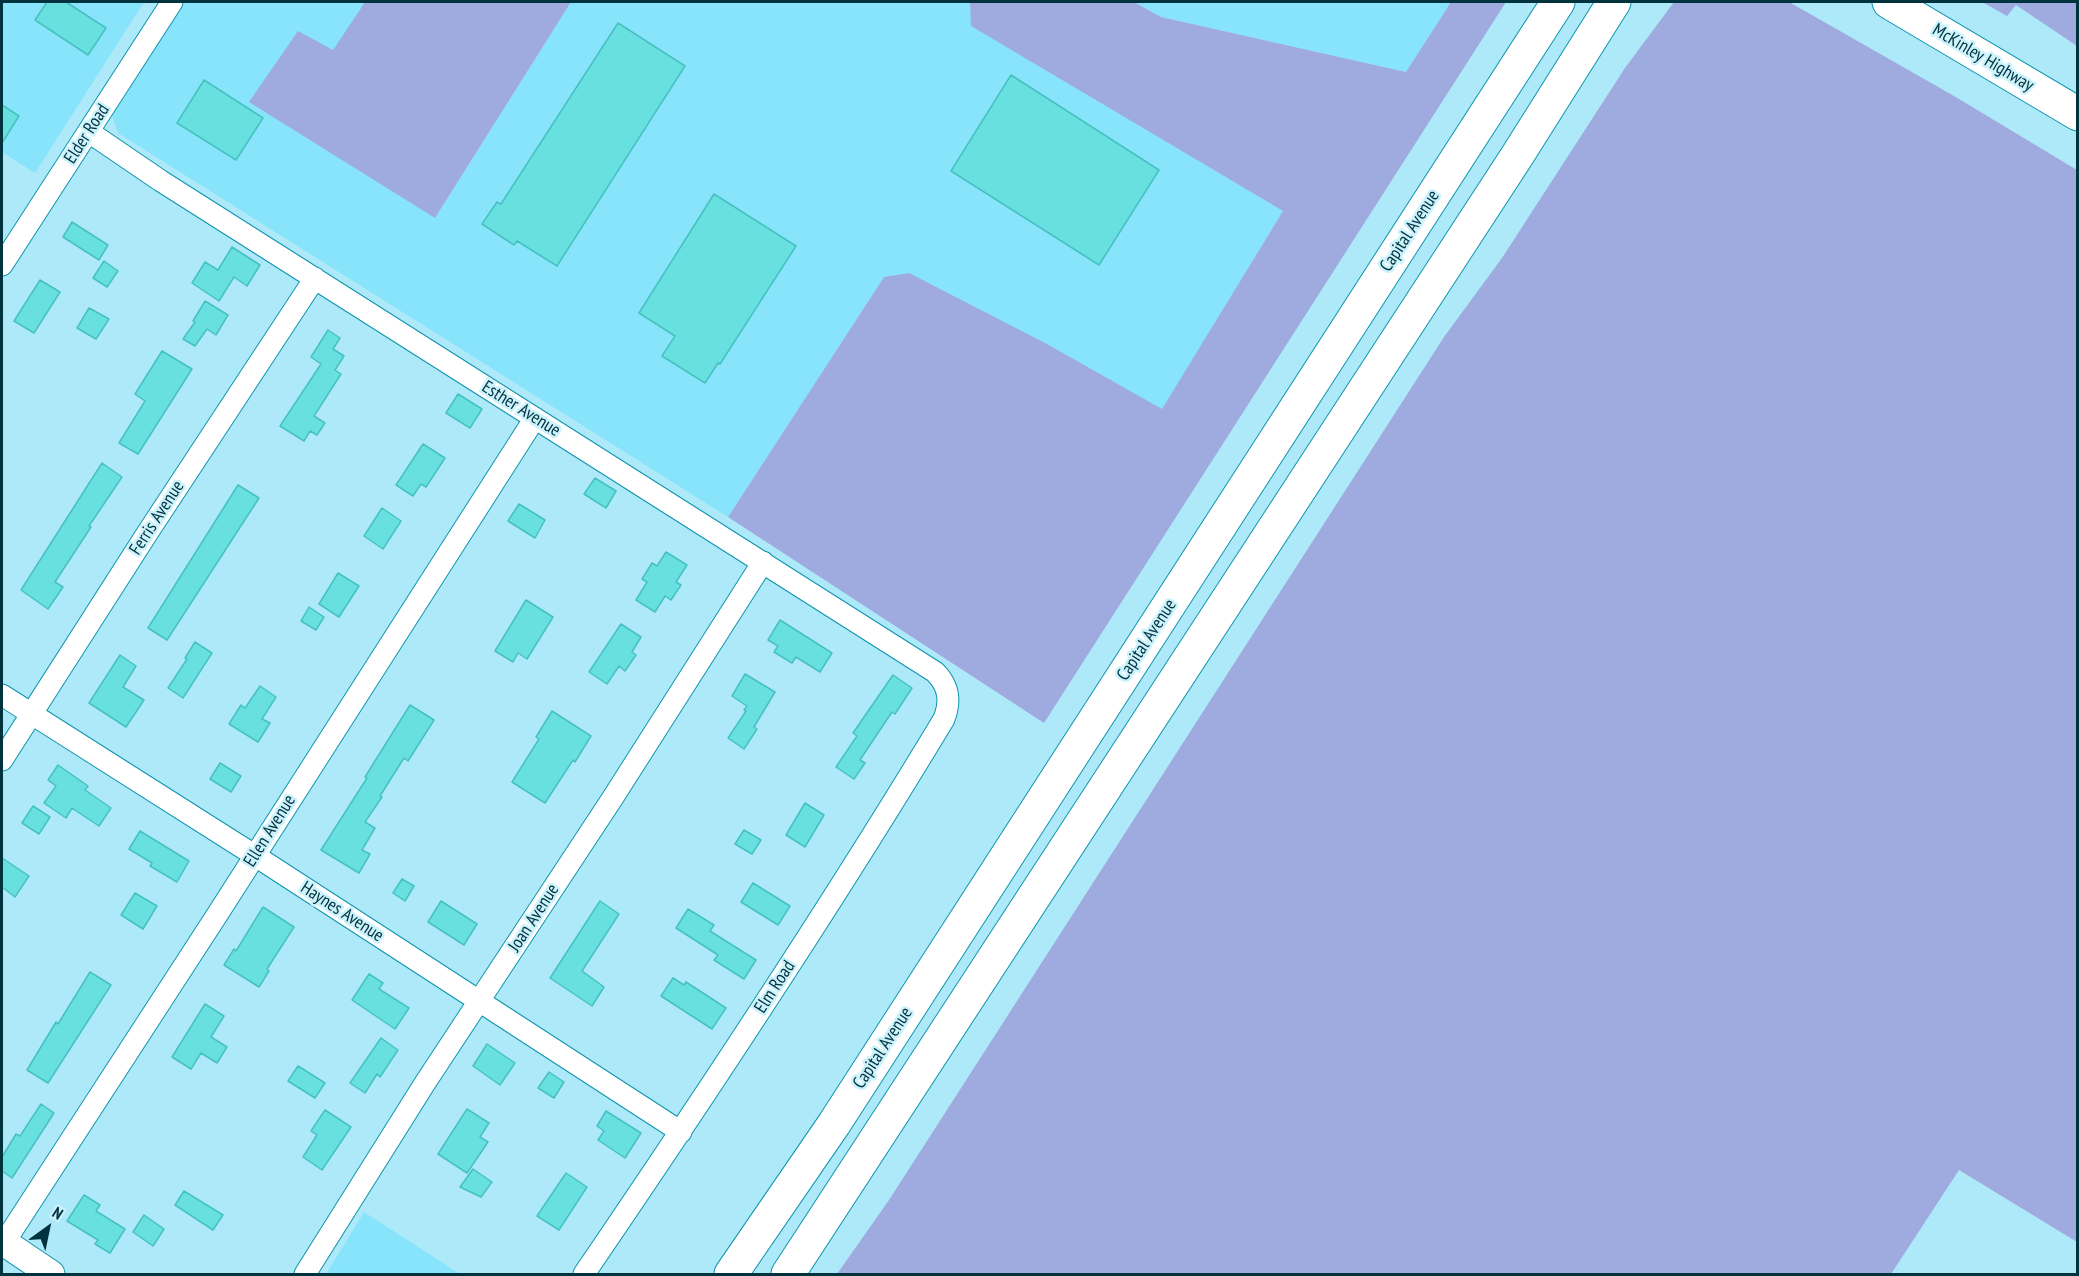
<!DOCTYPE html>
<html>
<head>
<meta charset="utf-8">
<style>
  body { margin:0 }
  #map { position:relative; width:2079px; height:1276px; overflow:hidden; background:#ade9f9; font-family:"PT Sans Narrow",sans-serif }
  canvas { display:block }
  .frame { position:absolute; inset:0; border:3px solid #00333d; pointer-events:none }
  .north { position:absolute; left:18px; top:1198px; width:60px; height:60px; -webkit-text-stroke:4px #ccf3fd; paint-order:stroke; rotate:33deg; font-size:16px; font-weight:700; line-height:24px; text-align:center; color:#00333d }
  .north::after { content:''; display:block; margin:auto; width:21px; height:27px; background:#00333d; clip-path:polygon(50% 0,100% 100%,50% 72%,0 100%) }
</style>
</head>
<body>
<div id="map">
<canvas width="2079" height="1276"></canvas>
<div class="frame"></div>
<div class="north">N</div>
</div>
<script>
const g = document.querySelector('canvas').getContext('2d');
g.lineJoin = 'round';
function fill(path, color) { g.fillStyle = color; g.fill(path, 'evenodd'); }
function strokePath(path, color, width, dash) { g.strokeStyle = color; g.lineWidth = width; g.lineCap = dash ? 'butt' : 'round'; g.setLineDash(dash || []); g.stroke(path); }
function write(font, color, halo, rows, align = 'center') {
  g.font = font + ' "PT Sans Narrow",sans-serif'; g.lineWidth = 5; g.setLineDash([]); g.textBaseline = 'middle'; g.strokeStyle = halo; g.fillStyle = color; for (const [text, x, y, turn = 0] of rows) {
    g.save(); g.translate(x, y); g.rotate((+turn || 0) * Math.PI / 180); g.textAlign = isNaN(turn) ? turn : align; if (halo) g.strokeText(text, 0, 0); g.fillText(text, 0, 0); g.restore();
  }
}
const built = new Path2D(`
  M2,2H144L35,173L2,152Z
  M185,2H365L333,51L435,218L571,2H970L972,26L1283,211L1162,410L1047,344L884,277L728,517L118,133L112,116Z
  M1135,2H1451L1406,72L1161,17Z
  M364,1212L460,1274H326Z`);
const green = new Path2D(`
  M365,2H571L435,218L249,102L298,31L333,50Z
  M970,2H1134L1161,17L1406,72L1451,2H1506L1044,723L728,517L884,277L909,273L1047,344L1162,409L1283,211L971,26Z
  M1674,2H1789L1954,96L2077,170V1242L1959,1170L1891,1274H837L889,1200L1444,337L1502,258L1625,68Z
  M1982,2H2077V46L2016,5L2007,16Z`);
const building = new Path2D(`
  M47,2H66L106,28L88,55L35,20Z
  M618,23L685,66L557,266L517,241L514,245L482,224L497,202L501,204Z
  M1011,75L1159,170L1099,265L951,171Z
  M204,80L263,118L236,160L177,123Z
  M2,105L19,116L2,143Z
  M714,194L796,246L720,364L718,363L705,383L662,356L675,336L639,313Z
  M72,222L108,245L99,260L63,237Z
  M232,247L260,265L247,286L234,277L219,301L192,283L205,262L218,270Z
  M104,261L118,271L107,287L93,278Z
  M40,280L60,292L34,333L14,321Z
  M205,301L228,315L216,335L207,329L195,346L183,339L195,322L193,321Z
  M89,308L109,319L96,339L77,328Z
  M328,330L340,338L333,349L344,356L335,370L341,374L314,416L325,423L317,435L310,431L304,441L280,426L321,364L311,357Z
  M162,351L192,369L138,454L119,443L145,401L135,394Z
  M458,394L482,409L470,428L446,413Z
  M423,444L445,458L426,487L421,484L413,496L396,485Z
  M102,463L122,477L89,526L91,527L55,582L63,587L48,609L21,590Z
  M595,478L616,491L606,508L584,494Z
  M238,485L259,498L167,640L148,628Z
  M519,504L545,520L535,538L508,521Z
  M382,508L401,521L383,549L364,536Z
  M666,552L687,565L676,582L681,585L671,600L665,596L655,612L636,600L647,582L642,579L652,563L657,566Z
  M338,573L359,586L339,617L319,604Z
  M526,600L553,617L527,659L518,653L513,662L495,651Z
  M309,607L324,617L316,630L301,621Z
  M780,620L832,653L820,672L796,657L792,663L774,652L778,646L768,640Z
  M621,624L641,637L632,652L636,655L625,671L619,666L607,684L589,672Z
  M195,642L212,653L183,698L168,688L187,659L185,658Z
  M120,655L136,666L123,687L144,700L126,727L89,703Z
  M745,674L775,692L754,727L757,729L744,749L728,738L746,711L744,710L747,706L732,696Z
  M893,675L912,688L895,714L892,712L860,760L865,763L854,779L836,767L857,736L853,733Z
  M260,686L276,697L262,719L270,723L258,742L229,724L241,705L245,708Z
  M410,705L434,720L408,761L404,758L380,796L382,797L365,822L375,828L362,850L370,854L359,873L321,850L367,778L365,777Z
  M552,711L591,736L575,762L573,760L545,803L512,782L539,739L536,737Z
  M220,763L241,776L231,792L210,779Z
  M58,765L88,786L85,790L111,808L99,826L72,808L66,818L44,803L56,786L48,780Z
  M805,803L824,815L805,847L786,835Z
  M33,806L50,817L39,834L22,823Z
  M744,830L761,840L752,854L735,844Z
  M140,831L189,861L177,882L150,866L152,863L129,849Z
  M2,858L29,876L15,897L2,887Z
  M402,879L414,886L405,901L393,893Z
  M753,883L790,906L778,925L741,902Z
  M135,893L157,906L143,929L121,915Z
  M441,901L477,924L464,945L428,922Z
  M600,901L619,914L582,971L604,987L592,1006L550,978Z
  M263,907L294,927L267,969L269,971L259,987L224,965L234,949L236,951Z
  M688,909L714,925L710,931L756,960L744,979L714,960L718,955L676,928Z
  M90,972L111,985L48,1083L27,1070L56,1022L58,1024Z
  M369,974L383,983L379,989L409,1008L395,1029L352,1000Z
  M673,978L684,985L686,982L726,1008L712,1029L661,996Z
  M205,1004L224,1016L211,1037L227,1047L217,1063L201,1053L191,1069L172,1057Z
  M381,1038L398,1050L380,1077L377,1074L365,1093L350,1083Z
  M487,1044L515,1063L500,1085L473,1066Z
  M298,1066L325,1083L315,1098L288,1081Z
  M549,1072L564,1082L554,1098L538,1088Z
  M41,1104L54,1113L12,1178L2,1171V1157L16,1134L20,1136Z
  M467,1109L489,1123L480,1137L488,1142L467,1173L438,1154Z
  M325,1110L351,1127L322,1170L303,1157L317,1135L311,1131Z
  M606,1111L641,1133L625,1158L598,1140L604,1131L597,1126Z
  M473,1169L492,1182L481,1197L460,1187Z
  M566,1173L587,1187L559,1230L537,1216Z
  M184,1191L223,1215L213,1230L175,1205Z
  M84,1195L100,1205L96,1211L125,1229L110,1253L95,1244L98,1240L67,1221Z
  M144,1215L164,1229L153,1246L133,1232Z`);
const minor = new Path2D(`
  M89,132L161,181L935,672C949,686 951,701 944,719C830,908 708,1092 584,1274
  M2,265L172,2
  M2,695L254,855L681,1132
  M2,760L148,532L315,278
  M2,1246L217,915L535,418
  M305,1274L425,1083L612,799L763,562`);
const tertiary = new Path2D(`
  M2,1241L51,1274`);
const primary = new Path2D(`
  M1889,2L2078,114`);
const trunk = new Path2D(`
  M731,1274L834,1124L1558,2
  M788,1274L1517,156L1614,2`);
const streetNames = [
  ["McKinley Highway",1983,58,31],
  ["Elder Road",87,134,-57],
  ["Capital Avenue",1410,231,-57],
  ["Esther Avenue",521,409,32],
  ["Ferris Avenue",157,518,-57],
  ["Capital Avenue",1147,640,-57],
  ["Ellen Avenue",270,831,-58],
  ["Haynes Avenue",342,912,33],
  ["Joan Avenue",534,918,-57],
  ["Elm Road",775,987,-57],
  ["Capital Avenue",883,1048,-57]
];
fill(built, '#88e4fb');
fill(green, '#9faadf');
fill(building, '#69e0e0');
strokePath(building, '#46c1c1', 1.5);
strokePath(minor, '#0e94ad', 23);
strokePath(tertiary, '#0e94ad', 29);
strokePath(primary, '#0e94ad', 35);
strokePath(trunk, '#0e94ad', 35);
strokePath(minor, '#fff', 21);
strokePath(tertiary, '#fff', 27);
strokePath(primary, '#fff', 33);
strokePath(trunk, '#fff', 33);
write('18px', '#00333d', '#ccf3fd', streetNames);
</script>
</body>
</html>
